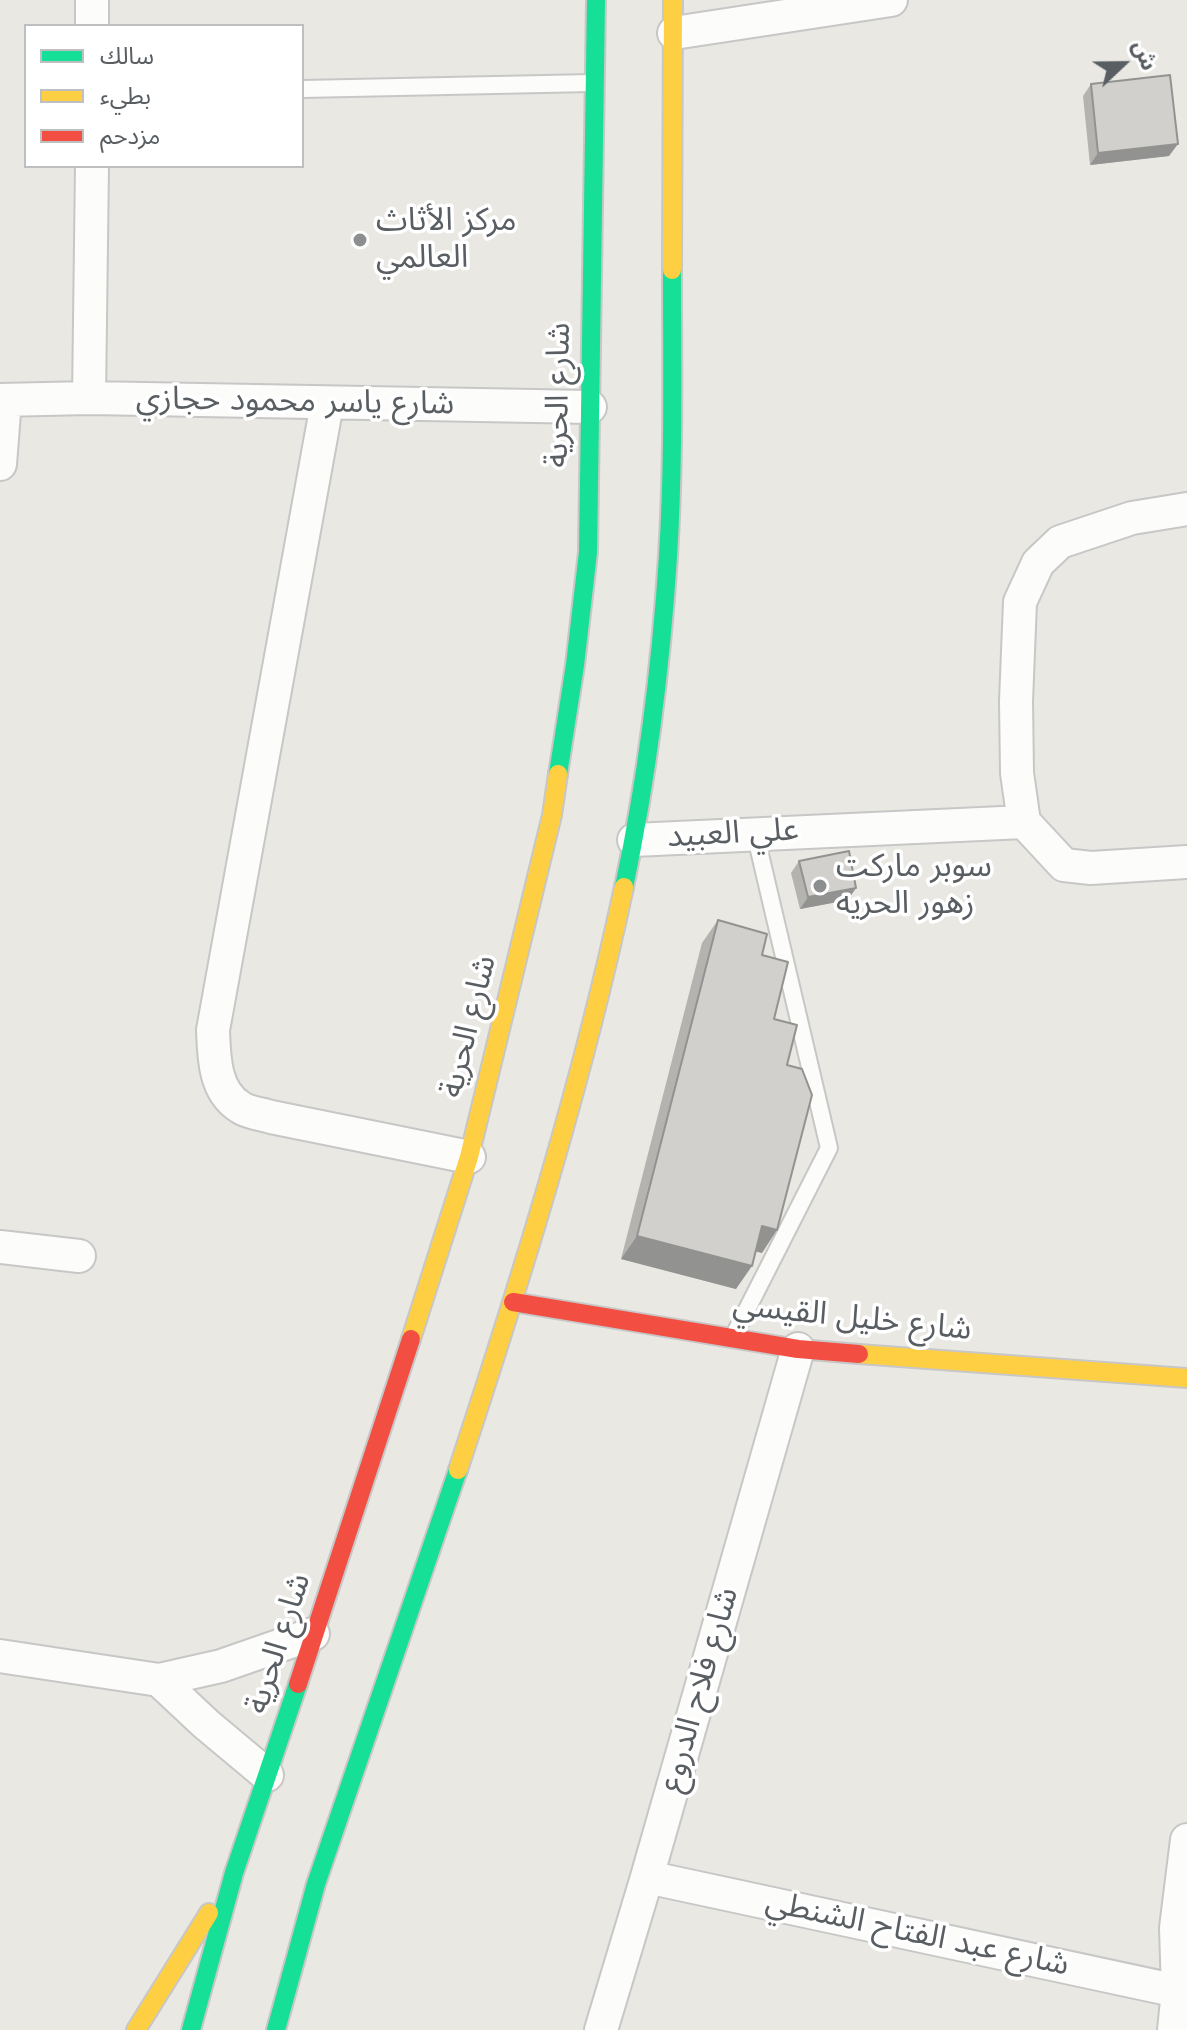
<!DOCTYPE html>
<html>
<head>
<meta charset="utf-8">
<style>
  body { margin:0 }
  #map { position:relative; width:1187px; height:2030px; overflow:hidden; background:#eae8e3; font-family:Jost,"Noto Sans Arabic",sans-serif }
  canvas { display:block }
  .legend { position:absolute; left:24px; top:24px; width:280px; height:144px; box-sizing:border-box; background:#fff; border:2px solid #bdbfc0; margin:0; padding:10px 14px; list-style:none; font-size:24px; color:#595e62 }
  .legend li { display:flex; align-items:center; gap:16px; height:40px }
  .legend b { width:40px; border:2px solid #bdbfc0 }
  .north { position:absolute; left:1083px; top:24px; width:80px; height:80px; -webkit-text-stroke:6px #fff; paint-order:stroke; rotate:68deg; font-size:22px; font-weight:700; line-height:32px; text-align:center; color:#595e62 }
  .north::after { content:''; display:block; margin:auto; width:28px; height:36px; background:#595e62; clip-path:polygon(50% 0,100% 100%,50% 72%,0 100%) }
</style>
</head>
<body>
<div id="map">
<canvas width="1187" height="2030"></canvas>
<ul class="legend">
<li><b style="height:10px;background:#16e098"></b>سالك</li>
<li><b style="height:10px;background:#ffcf43"></b>بطيء</li>
<li><b style="height:10px;background:#f24e42"></b>مزدحم</li>
</ul>
<div class="north">ش</div>
</div>
<script>
const g = document.querySelector('canvas').getContext('2d');
g.lineJoin = 'round';
function strokePath(path, color, width, dash) { g.strokeStyle = color; g.lineWidth = width; g.lineCap = dash ? 'butt' : 'round'; g.setLineDash(dash || []); g.stroke(path); }
function fill(path, color) { g.fillStyle = color; g.fill(path, 'evenodd'); }
function write(font, color, halo, rows, align = 'center') {
  g.font = font + ' Jost,"Noto Sans Arabic",sans-serif'; g.lineWidth = 7; g.setLineDash([]); g.textBaseline = 'middle'; g.strokeStyle = halo; g.fillStyle = color; for (const [text, x, y, turn = 0] of rows) {
    g.save(); g.translate(x, y); g.rotate((+turn || 0) * Math.PI / 180); g.textAlign = isNaN(turn) ? turn : align; if (halo) g.strokeText(text, 0, 0); g.fillText(text, 0, 0); g.restore();
  }
}
const lane = new Path2D(`
  M302,89L592,83
  M733,1337L829,1148L755,833`);
const street = new Path2D(`
  M92,0V26
  M674,33L891,0
  M89,398L92,166
  M0,400L89,398L590,407
  M327,404L213,1030C214,1056 214,1091 240,1107C248,1113 262,1114 271,1117L469,1157
  M0,464L5,400
  M1187,509L1132,518L1060,542L1038,563L1020,602L1016,701L1017,773L1024,822L1064,865L1091,868L1187,862
  M634,840L1024,822
  M0,1247L79,1256
  M0,1656L159,1680L221,1666L313,1634
  M159,1680L206,1724L267,1775
  M647,1877L1187,1993
  M601,2030L647,1877L798,1349
  M1174,2030L1178,1991L1176,1928L1187,1840`);
const fast = new Path2D(`
  M558,774L575,665L588,552L596,0
  M624,887C647,778 661,666 668,556C674,461 672,365 672,270
  M191,2030L234,1873L298,1684
  M276,2030L316,1884L458,1470`);
const slow = new Path2D(`
  M672,270L673,0
  M411,1339L469,1157L552,815L558,774
  M859,1354L1187,1378
  M458,1470C521,1279 582,1084 624,887
  M136,2030L209,1913`);
const jam = new Path2D(`
  M513,1302L798,1349L859,1354
  M298,1684L411,1339`);
const wall = new Path2D(`
  M1091,84L1169,156L1090,165L1083,96Z
  M799,861L848,900L800,909L791,873Z
  M718,920L762,955L774,1019L787,1065L762,1253L756,1251L736,1289L621,1259L702,943Z`);
const shadedWall = new Path2D(`
  M1178,144L1169,156L1090,165L1098,153Z
  M856,888L848,900L800,909L808,897Z
  M762,1226L777,1230L762,1253L746,1249Z
  M637,1236L752,1266L736,1289L621,1259Z`);
const building = new Path2D(`
  M1170,75L1178,144L1098,153L1091,84Z
  M849,851L856,888L808,897L799,861Z
  M718,920L767,934L762,955L788,962L774,1019L797,1025L787,1065L802,1069L812,1095L777,1230L762,1226L752,1266L637,1236Z`);
const markers = [
  [360,240,8,"#8c8e8f"],
  [820,886,8,"#8c8e8f"]
];
const poiNames = [
  ["مركز الأثاث",376,222],
  ["العالمي",376,259],
  ["سوبر ماركت",836,868],
  ["زهور الحريه",836,905]
];
const streetNames = [
  ["شارع الحرية",560,395,-89],
  ["شارع ياسر محمود حجازي",295,403,1],
  ["علي العبيد",733,835,-3],
  ["شارع الحرية",470,1027,-76],
  ["شارع خليل القيسي",852,1319,6],
  ["شارع الحرية",280,1644,-72],
  ["شارع فلاح الدروع",701,1690,-74],
  ["شارع عبد الفتاح الشنطي",917,1935,12]
];
strokePath(lane, '#c6c7c6', 20);
strokePath(street, '#c6c7c6', 36);
strokePath(fast, '#c7c7c7', 22);
strokePath(slow, '#c7c7c7', 22);
strokePath(jam, '#c7c7c7', 22);
strokePath(lane, '#fcfcfb', 16);
strokePath(street, '#fcfcfb', 32);
strokePath(fast, '#16e098', 18);
strokePath(slow, '#ffcf43', 18);
strokePath(jam, '#f24e42', 18);
fill(wall, '#b4b3b0');
fill(shadedWall, '#929290');
fill(building, '#d1d0cd');
strokePath(building, '#929290', 2);
for (const [x, y, r, color] of markers) { const dot = new Path2D(); dot.arc(x, y, r, 0, 2 * Math.PI); g.fillStyle = color; g.fill(dot); strokePath(dot, '#fff', 3); }
write('32px', '#595e62', '#fff', poiNames, 'left');
write('32px', '#595e62', '#fff', streetNames);
</script>
</body>
</html>
